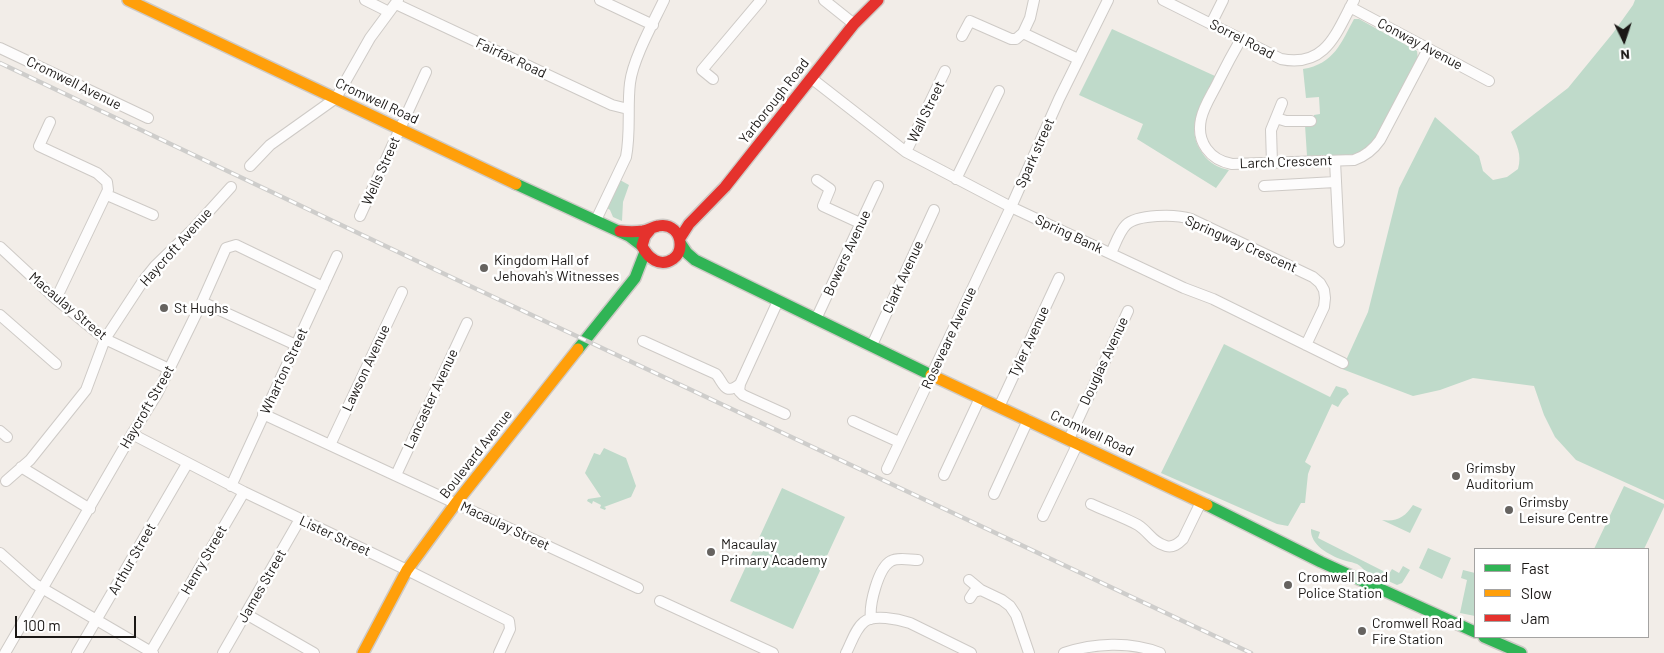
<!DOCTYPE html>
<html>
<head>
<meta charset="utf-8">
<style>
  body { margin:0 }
  #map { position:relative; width:1664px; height:653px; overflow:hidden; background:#f2ede8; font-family:Barlow,sans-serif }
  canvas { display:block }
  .legend { position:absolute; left:1474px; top:548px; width:175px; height:90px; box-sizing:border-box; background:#fff; border:1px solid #a4a3a2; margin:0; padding:6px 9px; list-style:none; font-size:15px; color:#1b1816 }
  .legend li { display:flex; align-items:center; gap:10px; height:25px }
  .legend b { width:25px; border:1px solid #a4a3a2 }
  .north { position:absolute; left:1599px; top:15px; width:50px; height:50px; -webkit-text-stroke:4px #fff; paint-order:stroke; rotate:176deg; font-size:14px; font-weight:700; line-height:20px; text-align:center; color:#1b1816 }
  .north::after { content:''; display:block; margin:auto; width:18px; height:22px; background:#1b1816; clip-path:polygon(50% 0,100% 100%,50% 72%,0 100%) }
  .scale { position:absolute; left:15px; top:616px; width:121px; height:22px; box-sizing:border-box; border:2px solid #1b1816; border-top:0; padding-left:6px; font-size:15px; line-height:18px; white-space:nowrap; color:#1b1816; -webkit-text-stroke:4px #fff; paint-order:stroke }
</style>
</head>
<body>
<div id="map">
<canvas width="1664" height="653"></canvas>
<ul class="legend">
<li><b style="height:6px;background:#30b455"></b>Fast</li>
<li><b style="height:6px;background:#ff9f0a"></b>Slow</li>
<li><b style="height:6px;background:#e5322d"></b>Jam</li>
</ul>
<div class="north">N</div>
<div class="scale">100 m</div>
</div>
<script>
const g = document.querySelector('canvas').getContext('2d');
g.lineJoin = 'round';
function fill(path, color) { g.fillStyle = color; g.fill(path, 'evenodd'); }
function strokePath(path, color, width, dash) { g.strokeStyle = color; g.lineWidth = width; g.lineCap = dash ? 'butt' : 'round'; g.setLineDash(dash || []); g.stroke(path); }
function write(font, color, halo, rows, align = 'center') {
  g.font = font + ' Barlow,sans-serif'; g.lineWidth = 5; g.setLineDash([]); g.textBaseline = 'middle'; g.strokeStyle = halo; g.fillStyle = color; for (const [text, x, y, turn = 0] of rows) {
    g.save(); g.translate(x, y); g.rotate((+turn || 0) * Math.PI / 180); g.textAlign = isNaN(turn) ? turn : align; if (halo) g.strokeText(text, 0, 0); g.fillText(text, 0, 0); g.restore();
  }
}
const green = new Path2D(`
  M1635,0H1664V500L1576,460L1555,437L1544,415L1534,386L1473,378L1440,390L1413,396L1342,369L1368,312L1399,188L1435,117L1479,156L1483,171L1493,180L1507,177L1518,169C1522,154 1517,146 1511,132L1568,88L1613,33L1633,5Z
  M1354,19H1359L1417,51L1418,59L1375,142L1361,153L1349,155L1307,156L1305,125L1314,124V115L1320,114L1319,97L1306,98L1303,69C1334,64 1341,43 1354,19Z
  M1112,29L1215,76C1203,101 1183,128 1203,154C1209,163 1219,168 1229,170L1216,188L1137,139L1143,124L1079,95Z
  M620,180L629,185L623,202L622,221L613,217L610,210L607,208Z
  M1224,344L1330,397L1336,386L1346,389L1349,394L1343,399L1338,407L1332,404L1305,462L1311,466L1308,474L1305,503H1301L1288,526L1277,524L1161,473Z
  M604,448L626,458L636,486L631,497L604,507L606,508L605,510L600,508L601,505L593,501L592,504L587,501L588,499L601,497L585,473L594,453L600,455Z
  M1624,486L1664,504V507L1644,549H1594Z
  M782,488L845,517L793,629L730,601Z
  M1413,505L1422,509L1410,533L1382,520C1397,522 1405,517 1413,505Z
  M1311,529L1320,532L1318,538L1389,574L1392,569L1399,573L1403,566L1410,570L1402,583L1397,585L1364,570C1358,562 1352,563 1343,560C1329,555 1310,545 1311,529Z
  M1428,548L1451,558L1442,579L1419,568Z
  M1463,570L1475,573V616L1460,613L1467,580L1461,578Z`);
const street = new Path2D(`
  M365,0L389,12
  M600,0L653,25
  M824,0L854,24
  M1163,0L1281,59C1326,68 1336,33 1354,0
  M396,4L612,105L628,109
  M1350,7L1489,81
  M1211,24L1223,0
  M1023,33L1030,18L1034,0
  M962,36L970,21L1011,39H1016L1023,33L1078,59
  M1241,39C1233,53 1226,66 1219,80C1213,93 1204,105 1201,119C1196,142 1210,160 1232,164L1354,160C1366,156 1373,150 1380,140L1428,49
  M0,48L148,118
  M811,78L906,152L1011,207L1184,288L1213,299L1343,363
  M713,79L702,70L761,0
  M1276,118L1286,121H1311
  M50,122L39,146L97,173L107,182L108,190L56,299
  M906,152L945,71
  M1335,161L1339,242
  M1272,163L1271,130L1282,103
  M250,166L270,145L336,98L370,38L398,0
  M956,179L999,91
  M817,180L830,189L823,206L860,223
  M1264,186L1335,182
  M107,195L153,215
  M360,216L426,72
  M596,220L626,157C631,132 627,107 630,83C633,59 653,23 664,0
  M0,247L56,299L105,339L169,369
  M1111,253C1115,245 1119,232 1126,225C1137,214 1176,214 1191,219L1313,277L1320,283L1324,290L1325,298L1324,307L1306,345
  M778,301L740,384L739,391L743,395L785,414
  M202,302L296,345
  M0,315L56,364
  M816,319L878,186
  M643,341L716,374C724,383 724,396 740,384
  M872,345L934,210
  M999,407L1059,278
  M263,414L638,588
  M853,421L899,442
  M0,431L7,437
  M132,434L244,492L407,570L509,621L510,629L499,653
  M1069,439L1128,311
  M330,445L402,292
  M21,467L90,509
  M887,469L1011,207L1059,99L1108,0
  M396,475L467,323
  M944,475L980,398
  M6,481L30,460L86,390L105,339L143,281L155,266L193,229L231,187
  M231,486L337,256
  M994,494L1028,420
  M1091,504C1106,511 1123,517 1138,525C1149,532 1152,542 1166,546C1173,548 1178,544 1183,539L1201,502
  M1043,516L1078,443
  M0,553L35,584L153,653
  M969,580L981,590L1002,600L1010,606L1016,615L1029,653
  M970,598L974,592L981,590
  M660,601L773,653
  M246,614L314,653
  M871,619C869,605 878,568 891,561C898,557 910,560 918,560
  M5,653L132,434L157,394L202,302L226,248L236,245L323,287
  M77,653L187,464
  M150,653L244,492
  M223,653L300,519
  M846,653C851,644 855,629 864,622C873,614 898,619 910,623L971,653
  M1064,653C1094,643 1130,641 1160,653`);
const fast = new Path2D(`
  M516,184L629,236L642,246
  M681,244L687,253L695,260L931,375
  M578,349L635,278L645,252
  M1207,505L1321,562L1475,632
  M1484,637L1521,653`);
const slow = new Path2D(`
  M128,0L516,184
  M931,375L1207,505
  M363,653L407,570L456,503L578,349`);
const jam = new Path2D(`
  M620,231C628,232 636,232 643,231C648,230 653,227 658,226C671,223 681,233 680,246C680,251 677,256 673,259C660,268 648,258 642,246L645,236L650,230
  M680,238L689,224L725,187L854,24L878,0`);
const rail = new Path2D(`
  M0,63L436,270L1251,653`);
const markers = [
  [484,268,5,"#666360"],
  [164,308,5,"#666360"],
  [1456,476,5,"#666360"],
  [1509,510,5,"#666360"],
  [711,552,5,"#666360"],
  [1288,585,5,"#666360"],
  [1362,631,5,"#666360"]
];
const streetNames = [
  ["Sorrel Road",1242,39,27],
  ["Conway Avenue",1420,44,28],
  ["Fairfax Road",511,58,25],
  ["Cromwell Avenue",74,83,26],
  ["Cromwell Road",377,101,25],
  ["Yarborough Road",774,101,-52],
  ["Wall Street",926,112,-64],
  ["Spark street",1035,153,-66],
  ["Larch Crescent",1286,162,-2],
  ["Wells Street",381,171,-66],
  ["Spring Bank",1069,234,25],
  ["Springway Crescent",1241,244,24],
  ["Haycroft Avenue",176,247,-48],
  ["Bowers Avenue",847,253,-65],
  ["Clark Avenue",903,277,-65],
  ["Macaulay Street",68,306,40],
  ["Roseveare Avenue",949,338,-65],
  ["Tyler Avenue",1029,342,-65],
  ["Douglas Avenue",1104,361,-65],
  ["Lawson Avenue",366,368,-65],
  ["Wharton Street",284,371,-65],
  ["Lancaster Avenue",431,399,-65],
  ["Haycroft Street",147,407,-60],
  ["Cromwell Road",1092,433,25],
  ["Boulevard Avenue",476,454,-52],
  ["Macaulay Street",505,526,25],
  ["Lister Street",335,536,25],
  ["Arthur Street",132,559,-60],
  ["Henry Street",204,560,-60],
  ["James Street",262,586,-60]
];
const poiNames = [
  ["Kingdom Hall of",494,260],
  ["Jehovah's Witnesses",494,276],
  ["St Hughs",174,308],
  ["Grimsby",1466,468],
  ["Auditorium",1466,484],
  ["Grimsby",1519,502],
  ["Leisure Centre",1519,518],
  ["Macaulay",721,544],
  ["Primary Academy",721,560],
  ["Cromwell Road",1298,577],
  ["Police Station",1298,593],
  ["Cromwell Road",1372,623],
  ["Fire Station",1372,639]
];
fill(green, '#bfdaca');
strokePath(street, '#cecac6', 12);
strokePath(fast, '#cecac6', 14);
strokePath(slow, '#cecac6', 14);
strokePath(jam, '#cecac6', 14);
strokePath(street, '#fdfcfc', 10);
strokePath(fast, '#30b455', 11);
strokePath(slow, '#ff9f0a', 11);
strokePath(jam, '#e5322d', 11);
strokePath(rail, '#cecdcb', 4.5);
strokePath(rail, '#fff', 2.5, [8]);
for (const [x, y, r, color] of markers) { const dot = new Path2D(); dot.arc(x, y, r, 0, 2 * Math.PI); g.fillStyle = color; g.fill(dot); strokePath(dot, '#fff', 2); }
write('14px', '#1b1816', '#fff', streetNames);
write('14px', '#1b1816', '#fff', poiNames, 'left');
</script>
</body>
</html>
